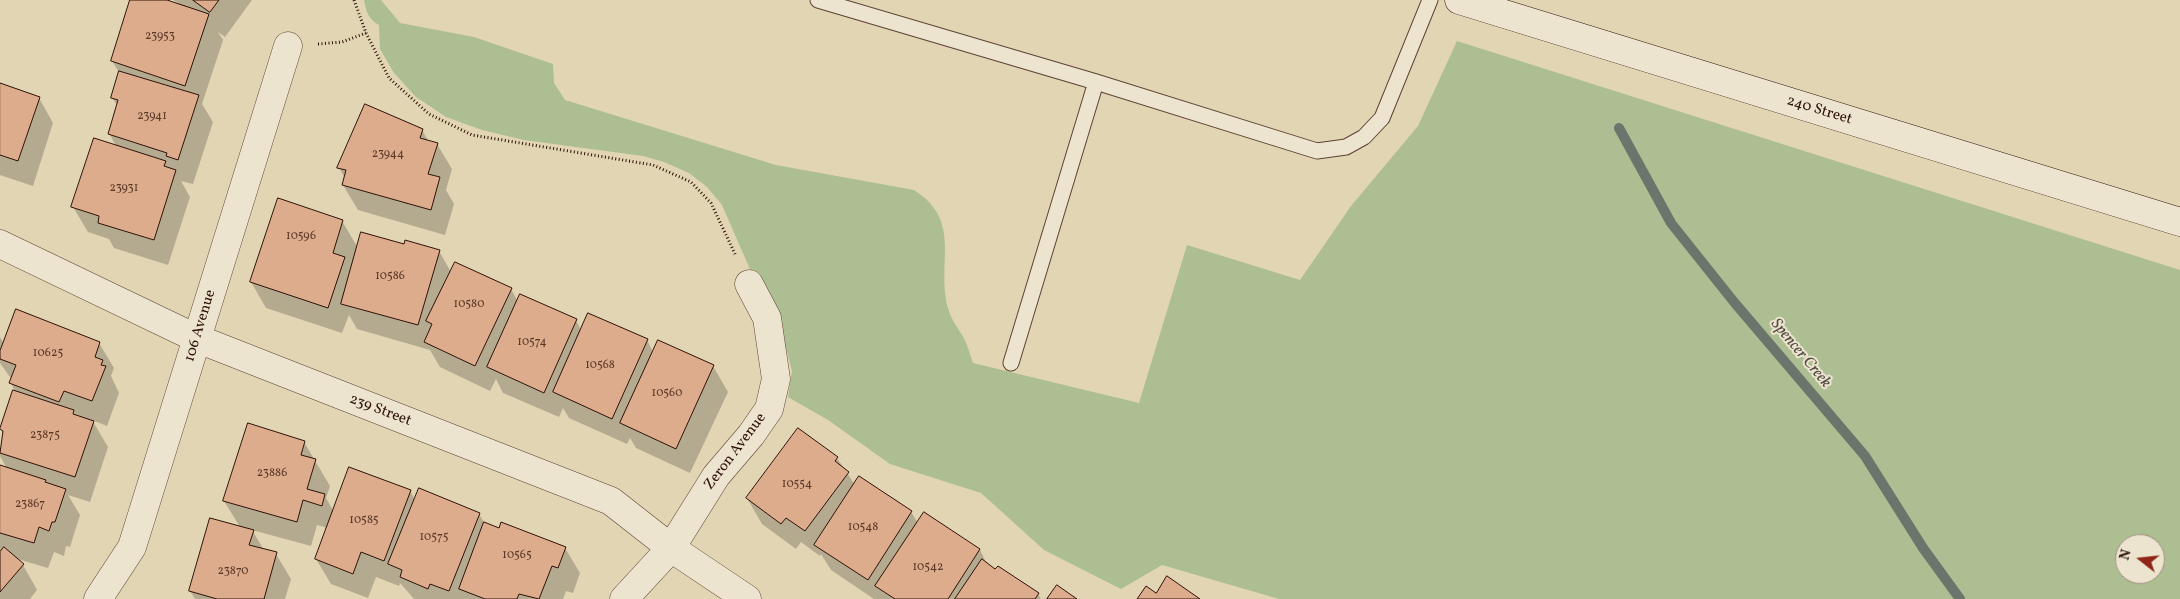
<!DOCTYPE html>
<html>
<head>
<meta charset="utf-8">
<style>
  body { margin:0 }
  #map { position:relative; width:2180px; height:599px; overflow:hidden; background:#e2d5b4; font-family:Vollkorn,serif }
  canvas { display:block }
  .north { position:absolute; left:2115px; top:534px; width:50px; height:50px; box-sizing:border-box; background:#ece4ce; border:1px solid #a0907e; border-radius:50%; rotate:286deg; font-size:14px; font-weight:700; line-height:20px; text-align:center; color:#2e1107 }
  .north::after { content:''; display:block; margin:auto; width:18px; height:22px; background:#8f2418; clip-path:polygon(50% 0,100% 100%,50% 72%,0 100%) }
</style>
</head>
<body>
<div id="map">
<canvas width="2180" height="599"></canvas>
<div class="north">N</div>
</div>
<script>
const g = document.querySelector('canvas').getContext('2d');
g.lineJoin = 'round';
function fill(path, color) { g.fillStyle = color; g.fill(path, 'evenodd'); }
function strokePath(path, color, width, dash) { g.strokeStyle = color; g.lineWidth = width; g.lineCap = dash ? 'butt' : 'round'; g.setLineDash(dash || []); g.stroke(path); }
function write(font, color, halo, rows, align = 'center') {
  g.font = font + ' Vollkorn,serif'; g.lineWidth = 4; g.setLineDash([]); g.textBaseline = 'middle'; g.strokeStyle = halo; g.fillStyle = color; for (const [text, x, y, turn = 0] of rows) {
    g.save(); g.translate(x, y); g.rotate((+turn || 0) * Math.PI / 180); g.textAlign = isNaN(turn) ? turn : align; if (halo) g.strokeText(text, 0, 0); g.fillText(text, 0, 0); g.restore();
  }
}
const green = new Path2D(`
  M364,0H381L400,23L474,37L553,64L554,83L565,100L776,165L914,190C963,221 936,262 948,308C951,319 956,325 962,335C967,343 970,354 973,363L1139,403L1187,245L1300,280L1351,206L1418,126L1457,41L2180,270V599H1279L1162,565L1121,589L1044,550L981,493L890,464L828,420L788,397L792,371L776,310L749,267L722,205L707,187L689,173L664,162L643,156L524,140L482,130L446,117L416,97L394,73L380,49L379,25C368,19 366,11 364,0ZM2125,544H2155V574H2125Z`);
const shadow = new Path2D(`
  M132,0H163L181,5L173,0H252L225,37L218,32L223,40L202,104L213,122L193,184L181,181L190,197L168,265L114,248L109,239L88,232L73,207L116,146L109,133L118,106L112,98L120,74L112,61Z
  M0,85L39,98L53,123L33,186L0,175Z
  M422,130L429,142L437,144L452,169L446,190L454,204L445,235L358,210L343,185L345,178L339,168Z
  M342,221L358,248L405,246L439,251L451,272L511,289L518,302L576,320L581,330L647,340L653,352L713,366L728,392L690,473L636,448L630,438L627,444L569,418L563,408L559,417L503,393L496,379L490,391L440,367L430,350L357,329L349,315L342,333L266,308L251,282Z
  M0,337L4,344L99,343L114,368L111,376L119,393L107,426L92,420L108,447L90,502L68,495L80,515L70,547L66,546L64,556L54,552L48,568L14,558L23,565L37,590L30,599H0V466L7,469L0,456L3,434L1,430L14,392L16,393L11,383L12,380L0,363Z
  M304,442L330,486L326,498L334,512L410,491L415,500L479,514L485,524L565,548L580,573L573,593L566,591L563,599H414L400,583L399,586L376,577L368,598L331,584L316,559L328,528L317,525L311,546L252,530L264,550L276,554L291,579L285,599H195L190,591L240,527L224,501Z
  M837,458L855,485L911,512L918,523L924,514L980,550L988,566L1038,594L1041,599H874L831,570L821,554L820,556L801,542L796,549L762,524L747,498Z`);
const stream = new Path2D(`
  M1619,128L1671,223L1734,302L1865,456L1923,548L1960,599`);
const building = new Path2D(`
  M130,0H167L209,14L185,86L111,61Z
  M193,0H219L210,12Z
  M119,71L199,95L178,160L166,156L167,153L108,134L118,100L111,98Z
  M0,83L40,97L18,161L0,155Z
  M365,104L423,129L420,138L438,143L428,174L440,177L431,210L342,185L346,170L337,168Z
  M94,138L166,161L164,166L176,170L154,240L98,223L99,216L71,207Z
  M278,198L343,220L333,253L345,257L328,308L250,282Z
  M361,232L404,244L405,240L440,250L418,325L341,304Z
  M455,262L512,288L475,366L424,342L432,324L426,321Z
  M520,294L577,319L544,393L487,367Z
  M16,309L100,342L95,357L103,360L101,365L106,366L92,401L64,391L59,402L9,383L16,365L0,359V351Z
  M588,313L648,339L612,419L553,392Z
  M658,340L714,365L676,449L620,423Z
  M13,390L74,410L73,414L94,421L75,477L0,453L3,431L0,429Z
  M248,423L305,441L301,455L316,459L307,489L325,494L322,506L303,500L297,522L223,501Z
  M798,428L838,457L835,461L849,472L805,531L786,518L781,524L746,498Z
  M0,465L46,480L45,482L66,489L55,522H52L49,531L39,527L34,543L0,533Z
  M349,467L411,490L384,561L361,552L353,574L315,559Z
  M859,476L912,511L868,580L814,545Z
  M419,488L480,513L449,591L430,584L428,589L400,577L402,570L388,564Z
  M924,512L980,549L948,599H895L875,586Z
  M210,518L254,530L249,545L277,552L264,599H217L189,591Z
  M484,522L499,528L501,522L566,547L558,568L552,566L539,599L519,594L517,599H485L459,589Z
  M4,547L24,564L0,592V552Z
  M982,559L995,569L998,566L1039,593L1035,599H955Z
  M1167,576L1200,599H1137L1146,586L1156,593Z
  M1057,585L1077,599H1047Z`);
const path = new Path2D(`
  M354,0L366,33L389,78L429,114L472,135L653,165L691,182L711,203L736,256
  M318,44L342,42L366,33`);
const lane = new Path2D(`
  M818,0L1096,82L1317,151L1346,147L1364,137L1382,118L1430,0
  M1011,363L1096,82`);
const street = new Path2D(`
  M0,244L198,339L611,501L671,548L747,599
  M98,599L132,547L288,46
  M624,599L671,548L716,476L751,435L769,409L776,379L767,318L749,284`);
const secondary = new Path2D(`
  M1459,0L2180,222`);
const numberNames = [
  ["23953",160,37],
  ["23941",152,117],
  ["23944",388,155],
  ["23931",124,189],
  ["10596",301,237],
  ["10586",390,277],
  ["10580",469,305],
  ["10574",532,343],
  ["10625",48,354],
  ["10568",600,366],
  ["10560",667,394],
  ["23875",45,436],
  ["23886",272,474],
  ["10554",797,485],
  ["23867",30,505],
  ["10585",364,521],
  ["10548",863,528],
  ["10575",434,538],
  ["10565",517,556],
  ["10542",928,568],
  ["23870",233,572]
];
const streetNames = [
  ["240 Street",1819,111,17],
  ["106 Avenue",201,326,-73],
  ["239 Street",380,411,21],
  ["Zeron Avenue",736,452,-53]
];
const waterNames = [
  ["Spencer Creek",1800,354,50]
];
fill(green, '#adbe92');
fill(shadow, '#0003');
strokePath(stream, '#6c756c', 10);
fill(building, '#dcac8c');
strokePath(building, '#2e1107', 1);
strokePath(lane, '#5b4232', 17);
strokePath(street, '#5b4232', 29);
strokePath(secondary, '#2e1107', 29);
strokePath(path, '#2e1107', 3, [1, 2.5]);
strokePath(lane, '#ece4ce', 15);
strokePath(street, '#ece4ce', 28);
strokePath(secondary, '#ece4ce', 28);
write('12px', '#5a3828', null, numberNames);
write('15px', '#2e1107', '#ece4ce', streetNames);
write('italic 16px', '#524b42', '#ece4ce', waterNames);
</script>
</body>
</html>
